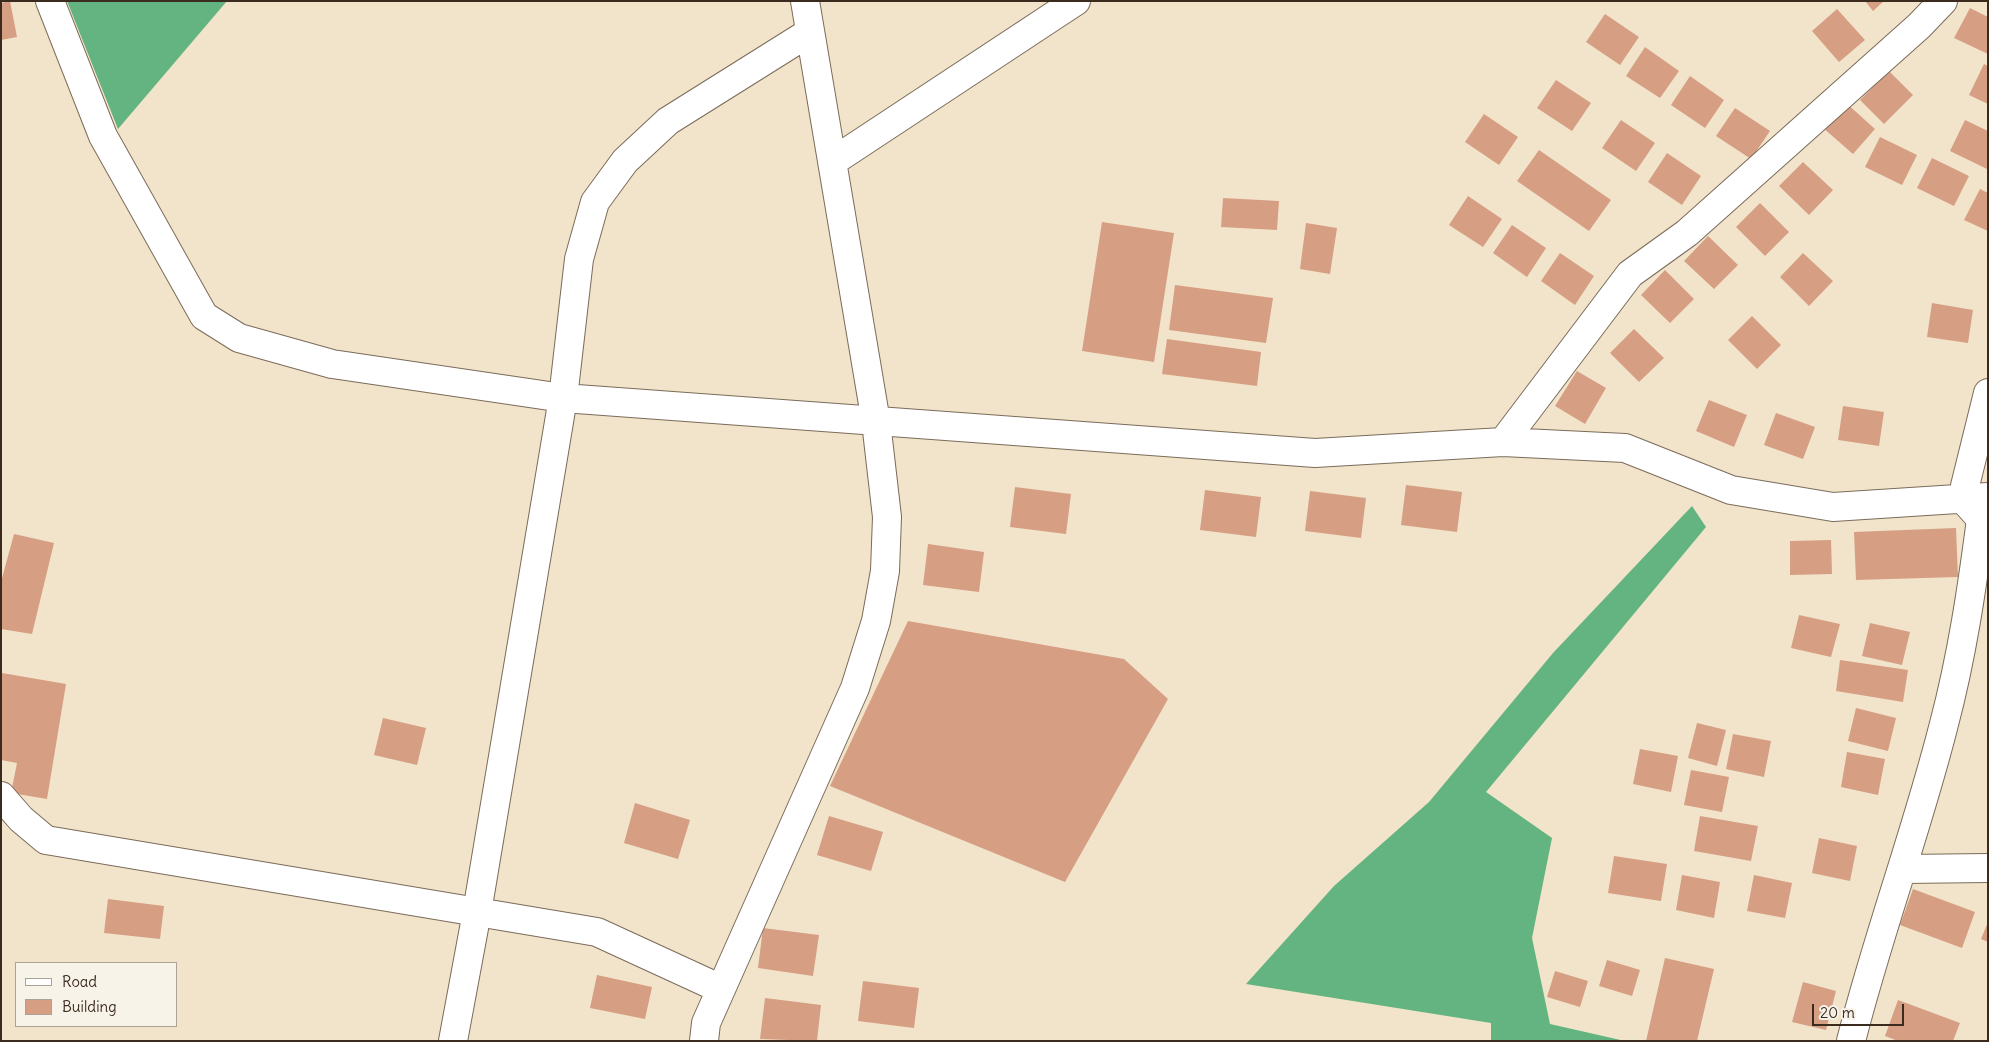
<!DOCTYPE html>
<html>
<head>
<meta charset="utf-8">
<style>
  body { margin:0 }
  #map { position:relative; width:1989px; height:1042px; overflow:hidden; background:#f2e4ca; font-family:Delius,sans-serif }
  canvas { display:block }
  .frame { position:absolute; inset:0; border:2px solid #3b2a1e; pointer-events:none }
  .legend { position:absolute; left:15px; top:962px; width:162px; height:65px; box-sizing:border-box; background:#f7f3e8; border:1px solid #aca397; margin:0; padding:6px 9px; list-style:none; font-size:15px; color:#3b2a1e }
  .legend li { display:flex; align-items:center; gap:10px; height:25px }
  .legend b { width:25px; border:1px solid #aca397 }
  .scale { position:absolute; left:1812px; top:1004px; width:92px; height:22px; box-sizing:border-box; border:2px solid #3b2a1e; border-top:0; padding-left:6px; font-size:15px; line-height:18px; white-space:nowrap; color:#3b2a1e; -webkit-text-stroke:4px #f7f3e8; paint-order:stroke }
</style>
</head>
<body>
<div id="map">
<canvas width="1989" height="1042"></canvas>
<div class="frame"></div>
<ul class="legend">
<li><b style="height:6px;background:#fff"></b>Road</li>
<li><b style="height:14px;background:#d69e83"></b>Building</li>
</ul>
<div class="scale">20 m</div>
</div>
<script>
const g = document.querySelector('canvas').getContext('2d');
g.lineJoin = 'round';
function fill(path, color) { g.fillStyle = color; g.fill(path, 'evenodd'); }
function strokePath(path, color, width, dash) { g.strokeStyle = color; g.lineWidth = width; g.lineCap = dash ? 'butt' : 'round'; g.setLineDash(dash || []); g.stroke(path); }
const forest = new Path2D(`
  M67,1H227L118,129Z
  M1692,506L1706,527L1486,792L1552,838L1532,938L1550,1024L1625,1041H1491V1023L1246,984L1334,886L1429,802L1553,653Z`);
const building = new Path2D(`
  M10,1L17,37L1,40V3Z
  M1865,1H1884L1873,11Z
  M1970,8L1988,17V54L1954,38Z
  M1837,9L1865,40L1839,62L1812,31Z
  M1605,14L1639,37L1620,65L1586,42Z
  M1645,47L1679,71L1660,98L1626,76Z
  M1984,64L1988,66V104L1969,95Z
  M1889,71L1913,95L1884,124L1860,100Z
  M1690,76L1724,100L1705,128L1671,105Z
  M1556,80L1591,103L1572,131L1537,108Z
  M1845,102L1875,129L1853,154L1822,127Z
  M1735,108L1770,131L1751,159L1716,136Z
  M1484,114L1518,137L1499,165L1465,142Z
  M1621,120L1655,143L1636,171L1602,148Z
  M1965,120L1988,131L1987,169L1950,151Z
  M1880,137L1917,155L1902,185L1865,167Z
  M1539,150L1611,200L1589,231L1517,181Z
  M1667,153L1701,176L1682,205L1648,182Z
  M1932,158L1969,176L1954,206L1917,188Z
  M1803,162L1833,190L1809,215L1779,186Z
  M1980,189L1988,193V231L1964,220Z
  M1468,196L1502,219L1483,247L1449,225Z
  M1223,198L1279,201L1277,230L1221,227Z
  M1760,203L1789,232L1765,256L1736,227Z
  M1102,222L1174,233L1154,362L1082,351Z
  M1306,223L1337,228L1330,274L1300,269Z
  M1512,225L1546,248L1527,277L1493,253Z
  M1708,236L1738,265L1714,289L1684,261Z
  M1560,253L1594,276L1575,305L1541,281Z
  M1803,253L1833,281L1809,306L1780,277Z
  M1665,270L1694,299L1670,323L1641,295Z
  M1175,285L1273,298L1266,343L1169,330Z
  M1932,303L1973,310L1968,343L1927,337Z
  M1752,316L1781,345L1757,369L1728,340Z
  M1634,329L1664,358L1639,382L1610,353Z
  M1167,339L1261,352L1257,386L1162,374Z
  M1577,371L1606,388L1585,424L1555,406Z
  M1709,400L1747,415L1734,447L1696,431Z
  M1843,406L1884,412L1879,446L1838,440Z
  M1776,413L1815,427L1803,459L1764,445Z
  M1406,485L1462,492L1457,532L1401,525Z
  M1015,487L1071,494L1066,534L1010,527Z
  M1205,490L1261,497L1256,537L1200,530Z
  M1310,491L1366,498L1361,538L1305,531Z
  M1956,528L1958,577L1856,580L1854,532Z
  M14,534L54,543L32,634L1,629V582Z
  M1831,540L1832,574L1790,575V541Z
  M928,544L984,552L979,592L923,585Z
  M1799,615L1840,624L1831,657L1791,648Z
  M908,621L1124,659L1168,699L1065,882L830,786Z
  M1870,623L1910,632L1902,665L1862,656Z
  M1840,660L1908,670L1903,702L1836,691Z
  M2,673L66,684L47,799L11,793L17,763L1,760Z
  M1856,708L1896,718L1888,751L1848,741Z
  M383,718L426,728L417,765L374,755Z
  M1697,723L1726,730L1717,766L1688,758Z
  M1733,734L1771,741L1764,777L1726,769Z
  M1640,749L1678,756L1671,792L1633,784Z
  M1847,752L1885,759L1878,795L1841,787Z
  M1691,770L1729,777L1722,812L1684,805Z
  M635,803L690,820L678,859L624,843Z
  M829,816L883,832L871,871L817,855Z
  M1700,816L1758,826L1751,861L1694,851Z
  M1819,838L1857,846L1850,881L1812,873Z
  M1614,856L1667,864L1661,901L1608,893Z
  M1682,875L1720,882L1714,918L1676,910Z
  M1754,875L1792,883L1785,918L1747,911Z
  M1913,889L1975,912L1962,948L1900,925Z
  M108,899L164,906L160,939L104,933Z
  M1988,922V942L1981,939Z
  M763,928L819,935L813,976L758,968Z
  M1665,958L1714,969L1697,1041H1646Z
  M1607,960L1640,970L1632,996L1599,986Z
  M1555,971L1588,981L1580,1007L1547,997Z
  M597,975L652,987L645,1019L590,1008Z
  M863,981L919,988L914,1028L858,1021Z
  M1803,982L1836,991L1826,1030L1792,1022Z
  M765,998L821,1005L817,1041L760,1039Z
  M1898,1000L1960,1023L1953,1041H1898L1885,1036Z`);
const street = new Path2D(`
  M50,1L103,136L204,316L239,338L332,364L563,398L1315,453L1503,442L1625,448L1731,490L1833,507L1988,497
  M832,162L1076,1
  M1503,442L1630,274L1687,233L1919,26L1943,1
  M1,796L21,819L46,840L597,932L721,989
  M1903,869L1988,868
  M453,1041L477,912L563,398L579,259L595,202L625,161L668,121L810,32
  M704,1041L706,1023L855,688L876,621L885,571L887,517L876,422L805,1
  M1851,1041C1878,934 1917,831 1944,724C1962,656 1972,588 1981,519L1962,498L1988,393`);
fill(forest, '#63b480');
fill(building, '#d69e83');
strokePath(street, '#7b6b5a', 30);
strokePath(street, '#fff', 28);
</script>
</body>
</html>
